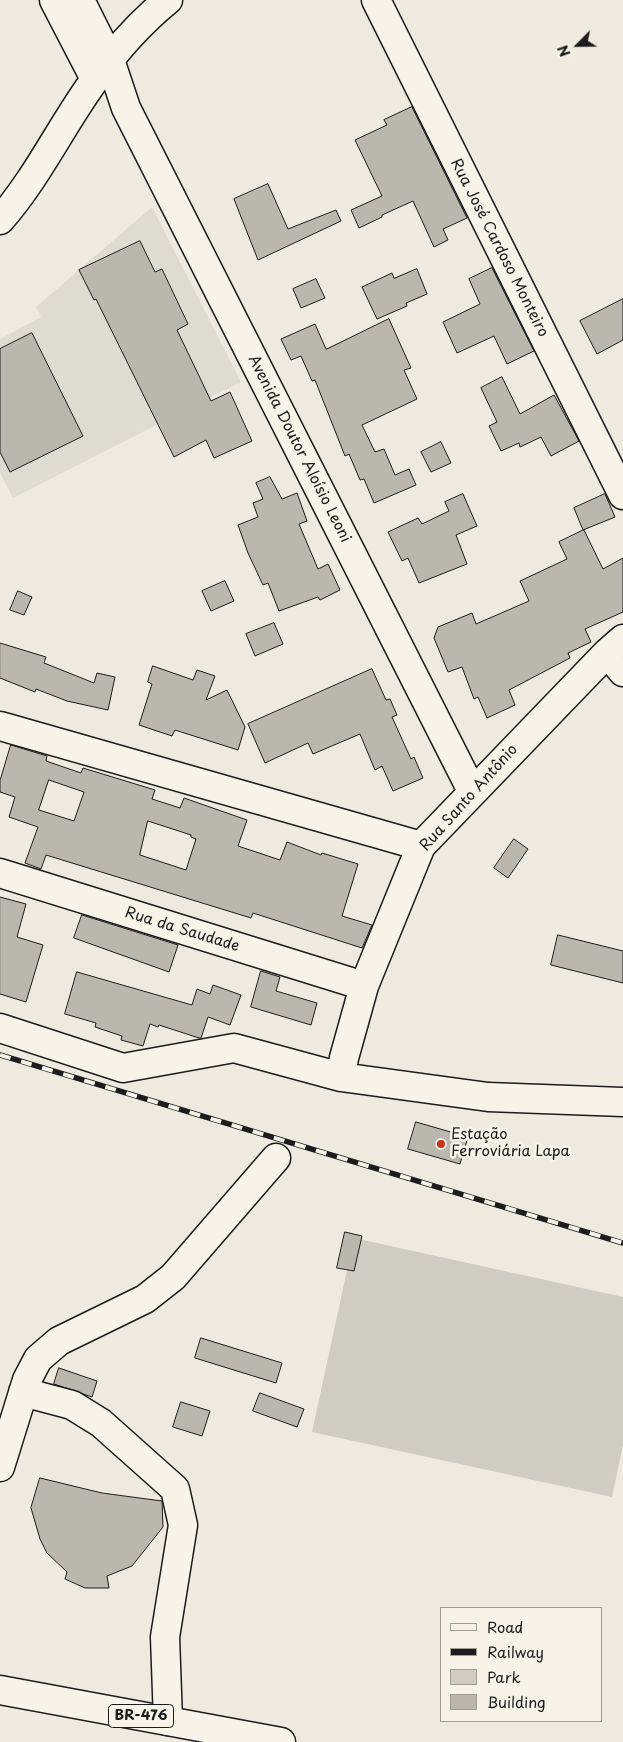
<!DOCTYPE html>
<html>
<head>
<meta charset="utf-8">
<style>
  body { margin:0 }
  #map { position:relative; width:623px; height:1742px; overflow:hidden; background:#eeeae0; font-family:"Playpen Sans",sans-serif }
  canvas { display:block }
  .legend { position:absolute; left:440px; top:1607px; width:162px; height:115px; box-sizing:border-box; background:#f7f3e8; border:1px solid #9f9d96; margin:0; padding:6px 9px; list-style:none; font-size:15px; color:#1c1c1c }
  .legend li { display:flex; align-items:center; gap:10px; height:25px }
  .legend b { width:25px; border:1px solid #9f9d96 }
  .north { position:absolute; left:553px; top:20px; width:50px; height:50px; -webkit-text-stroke:4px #f7f3e8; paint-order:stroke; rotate:247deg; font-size:14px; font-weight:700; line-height:20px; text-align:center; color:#1c1c1c }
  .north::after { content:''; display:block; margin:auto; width:18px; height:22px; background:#1c1c1c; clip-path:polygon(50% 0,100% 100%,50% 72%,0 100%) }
</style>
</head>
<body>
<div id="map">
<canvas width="623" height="1742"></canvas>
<ul class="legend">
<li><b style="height:6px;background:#f7f3e8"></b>Road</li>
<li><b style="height:6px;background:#1c1c1c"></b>Railway</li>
<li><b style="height:14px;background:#cfccc3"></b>Park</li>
<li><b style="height:14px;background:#bab7af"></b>Building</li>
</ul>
<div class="north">N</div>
</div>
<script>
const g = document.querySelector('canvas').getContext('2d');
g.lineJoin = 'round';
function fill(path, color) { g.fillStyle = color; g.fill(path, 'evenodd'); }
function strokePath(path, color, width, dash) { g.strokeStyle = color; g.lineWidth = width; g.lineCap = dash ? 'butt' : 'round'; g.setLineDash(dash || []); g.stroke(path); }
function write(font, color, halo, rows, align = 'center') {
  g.font = font + ' "Playpen Sans",sans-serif'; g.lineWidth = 5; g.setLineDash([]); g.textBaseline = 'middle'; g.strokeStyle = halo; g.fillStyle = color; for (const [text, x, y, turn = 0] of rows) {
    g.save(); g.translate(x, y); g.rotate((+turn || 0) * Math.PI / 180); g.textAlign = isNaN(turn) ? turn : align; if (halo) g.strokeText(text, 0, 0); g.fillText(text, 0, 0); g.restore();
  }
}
const built = new Path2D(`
  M152,207L241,382L13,498L0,473V339L41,317L36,307Z`);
const green = new Path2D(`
  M354,1238L623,1297V1445L612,1497L312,1432Z`);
const building = new Path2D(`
  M412,107L467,218L443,229L448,240L434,247L413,201L382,215V217L359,228L351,210L382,196L355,140L387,125L384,120Z
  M268,184L288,229L336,210L341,221L258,260L234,199Z
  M140,241L155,272L162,269L188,324L177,330L211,401L230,392L252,441L214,458L206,440L174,457L96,299L94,300L79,270Z
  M492,268L534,351L507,364L494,336L457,353L443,322L480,304L469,279Z
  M417,269L427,294L406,303L407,306L377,319L362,287L392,273L394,278Z
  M316,279L325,298L301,308L293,289Z
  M623,299V340L597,354L580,321Z
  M389,319L411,368L404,370L417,399L362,425L375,452L384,449L395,475L409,469L416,485L374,503L364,479L360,480L349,454L345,456L315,380L312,381L301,356L291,360L281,339L315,324L326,349Z
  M32,333L83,436L10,472L0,452V349Z
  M502,377L520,414L554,395L579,441L551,456L541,437L520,447L519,443L501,451L489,426L497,422L481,388Z
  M441,442L451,463L431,472L421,452Z
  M270,477L282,499L297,493L307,521L299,524L318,569L328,564L340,590L320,600L318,597L279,611L268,583L263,585L248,553L238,525L258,517L253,503L263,499L256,483Z
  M463,494L477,526L456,535L467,564L419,583L408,558L402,561L388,532L418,518L422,524L449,511L445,502Z
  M605,494L615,517L583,530L574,508Z
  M584,530L603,569L623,558V612L585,629L591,642L568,653L570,658L509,690L515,705L487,718L478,697L474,699L462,667L448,672L434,638L438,627L472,613L476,624L529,601L520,581L567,559L559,542Z
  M225,581L234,601L211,611L202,591Z
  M18,591L32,597L24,615L10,610Z
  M274,623L283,644L255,656L246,634Z
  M0,643L46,657L44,663L94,683L97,673L115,677L108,710L67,701L36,689L35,692L0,678Z
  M153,666L193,680L197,670L215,676L206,700L227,690L245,727L238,750L175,730L172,736L139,725L152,684L148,682Z
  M372,669L386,700L390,699L397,715L392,717L411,759L414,757L423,778L393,791L382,766L375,770L360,734L313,754L308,743L265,763L248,724Z
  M11,745L47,756L46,761L81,773L83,768L155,790L152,799L180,808L184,798L247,820L238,846L280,860L287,842L321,855L322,853L358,864L342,916L372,925L362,948L253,913L251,918L46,855L41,869L25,863L38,827L9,817L15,797L0,792V781ZM49,780L84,792L74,821L39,810ZM148,821L191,835V837L196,839L186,870L140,855Z
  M514,839L528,849L508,878L494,868Z
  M0,897L26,904L17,937L43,945L26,1002L0,994Z
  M82,915L178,945L169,972L74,938Z
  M558,935L623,951V983L551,965Z
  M261,971L280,977L276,991L317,1003L311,1025L251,1007Z
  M77,972L192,1005L197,989L210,994L213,985L241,995L230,1025L208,1017L201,1038H199L159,1025L158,1027L150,1024L143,1046L121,1040L122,1036L95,1027L96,1023L65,1014Z
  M416,1122L468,1137L460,1164L408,1149Z
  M345,1232L362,1236L354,1271L337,1268Z
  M201,1338L282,1363L276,1383L195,1358Z
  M59,1368L97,1381L92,1397L54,1384Z
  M260,1393L304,1409L297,1427L253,1411Z
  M181,1402L210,1411L202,1436L173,1427Z
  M40,1478L102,1493L162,1501L163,1527L132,1566L107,1576L109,1588H85L65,1579L67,1572L47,1553L40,1539L31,1508Z`);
const minor = new Path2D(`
  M376,0L623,495
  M110,60L126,108L472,791
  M607,653L623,672
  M0,726L421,846
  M0,873L364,986
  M0,1028L123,1068L234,1048L341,1077L488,1097L623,1102
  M341,1077L344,1058L364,986L421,846L607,653L623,639
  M23,1392L72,1405L101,1423L175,1489L183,1525L165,1637L168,1721
  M0,1467L27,1380L38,1359L59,1341L145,1299L173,1277L276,1158`);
const major = new Path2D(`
  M54,0L95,79
  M80,0L110,60
  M0,220C38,177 62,124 96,78C116,50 141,22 168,0`);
const highway = new Path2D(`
  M0,1690L281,1742`);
const rail = new Path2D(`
  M0,1055L623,1243`);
const markers = [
  [441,1144,5,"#c8321e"]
];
const shields = [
  [141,1716,65]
];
const shieldNames = [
  ["BR-476",141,1716]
];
const streetNames = [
  ["Rua José Cardoso Monteiro",499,248,63],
  ["Avenida Doutor Aloísio Leoni",299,449,63],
  ["Rua Santo Antônio",469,798,-48],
  ["Rua da Saudade",182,930,17]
];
const poiNames = [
  ["Estação",451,1135],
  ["Ferroviária Lapa",451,1152]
];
fill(built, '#dedbd1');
fill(green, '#cfccc3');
fill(building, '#bab7af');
strokePath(building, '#1c1c1c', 1);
strokePath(minor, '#1c1c1c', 31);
strokePath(major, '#1c1c1c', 31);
strokePath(highway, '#1c1c1c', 31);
strokePath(minor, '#f7f3e8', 28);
strokePath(major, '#f7f3e8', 28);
strokePath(highway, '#f7f3e8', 28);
strokePath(rail, '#1c1c1c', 5.5);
strokePath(rail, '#f7f3e8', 4, [11]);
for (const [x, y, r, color] of markers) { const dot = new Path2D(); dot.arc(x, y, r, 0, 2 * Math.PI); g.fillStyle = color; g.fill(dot); strokePath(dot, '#f7f3e8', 2); }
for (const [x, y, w] of shields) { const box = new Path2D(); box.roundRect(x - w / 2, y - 11.5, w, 23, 4); g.fillStyle = '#f7f3e8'; g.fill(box); strokePath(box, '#1c1c1c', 1); }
write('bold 14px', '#1c1c1c', null, shieldNames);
write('15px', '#1c1c1c', '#f7f3e8', streetNames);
write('15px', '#1c1c1c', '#f7f3e8', poiNames, 'left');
</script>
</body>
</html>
